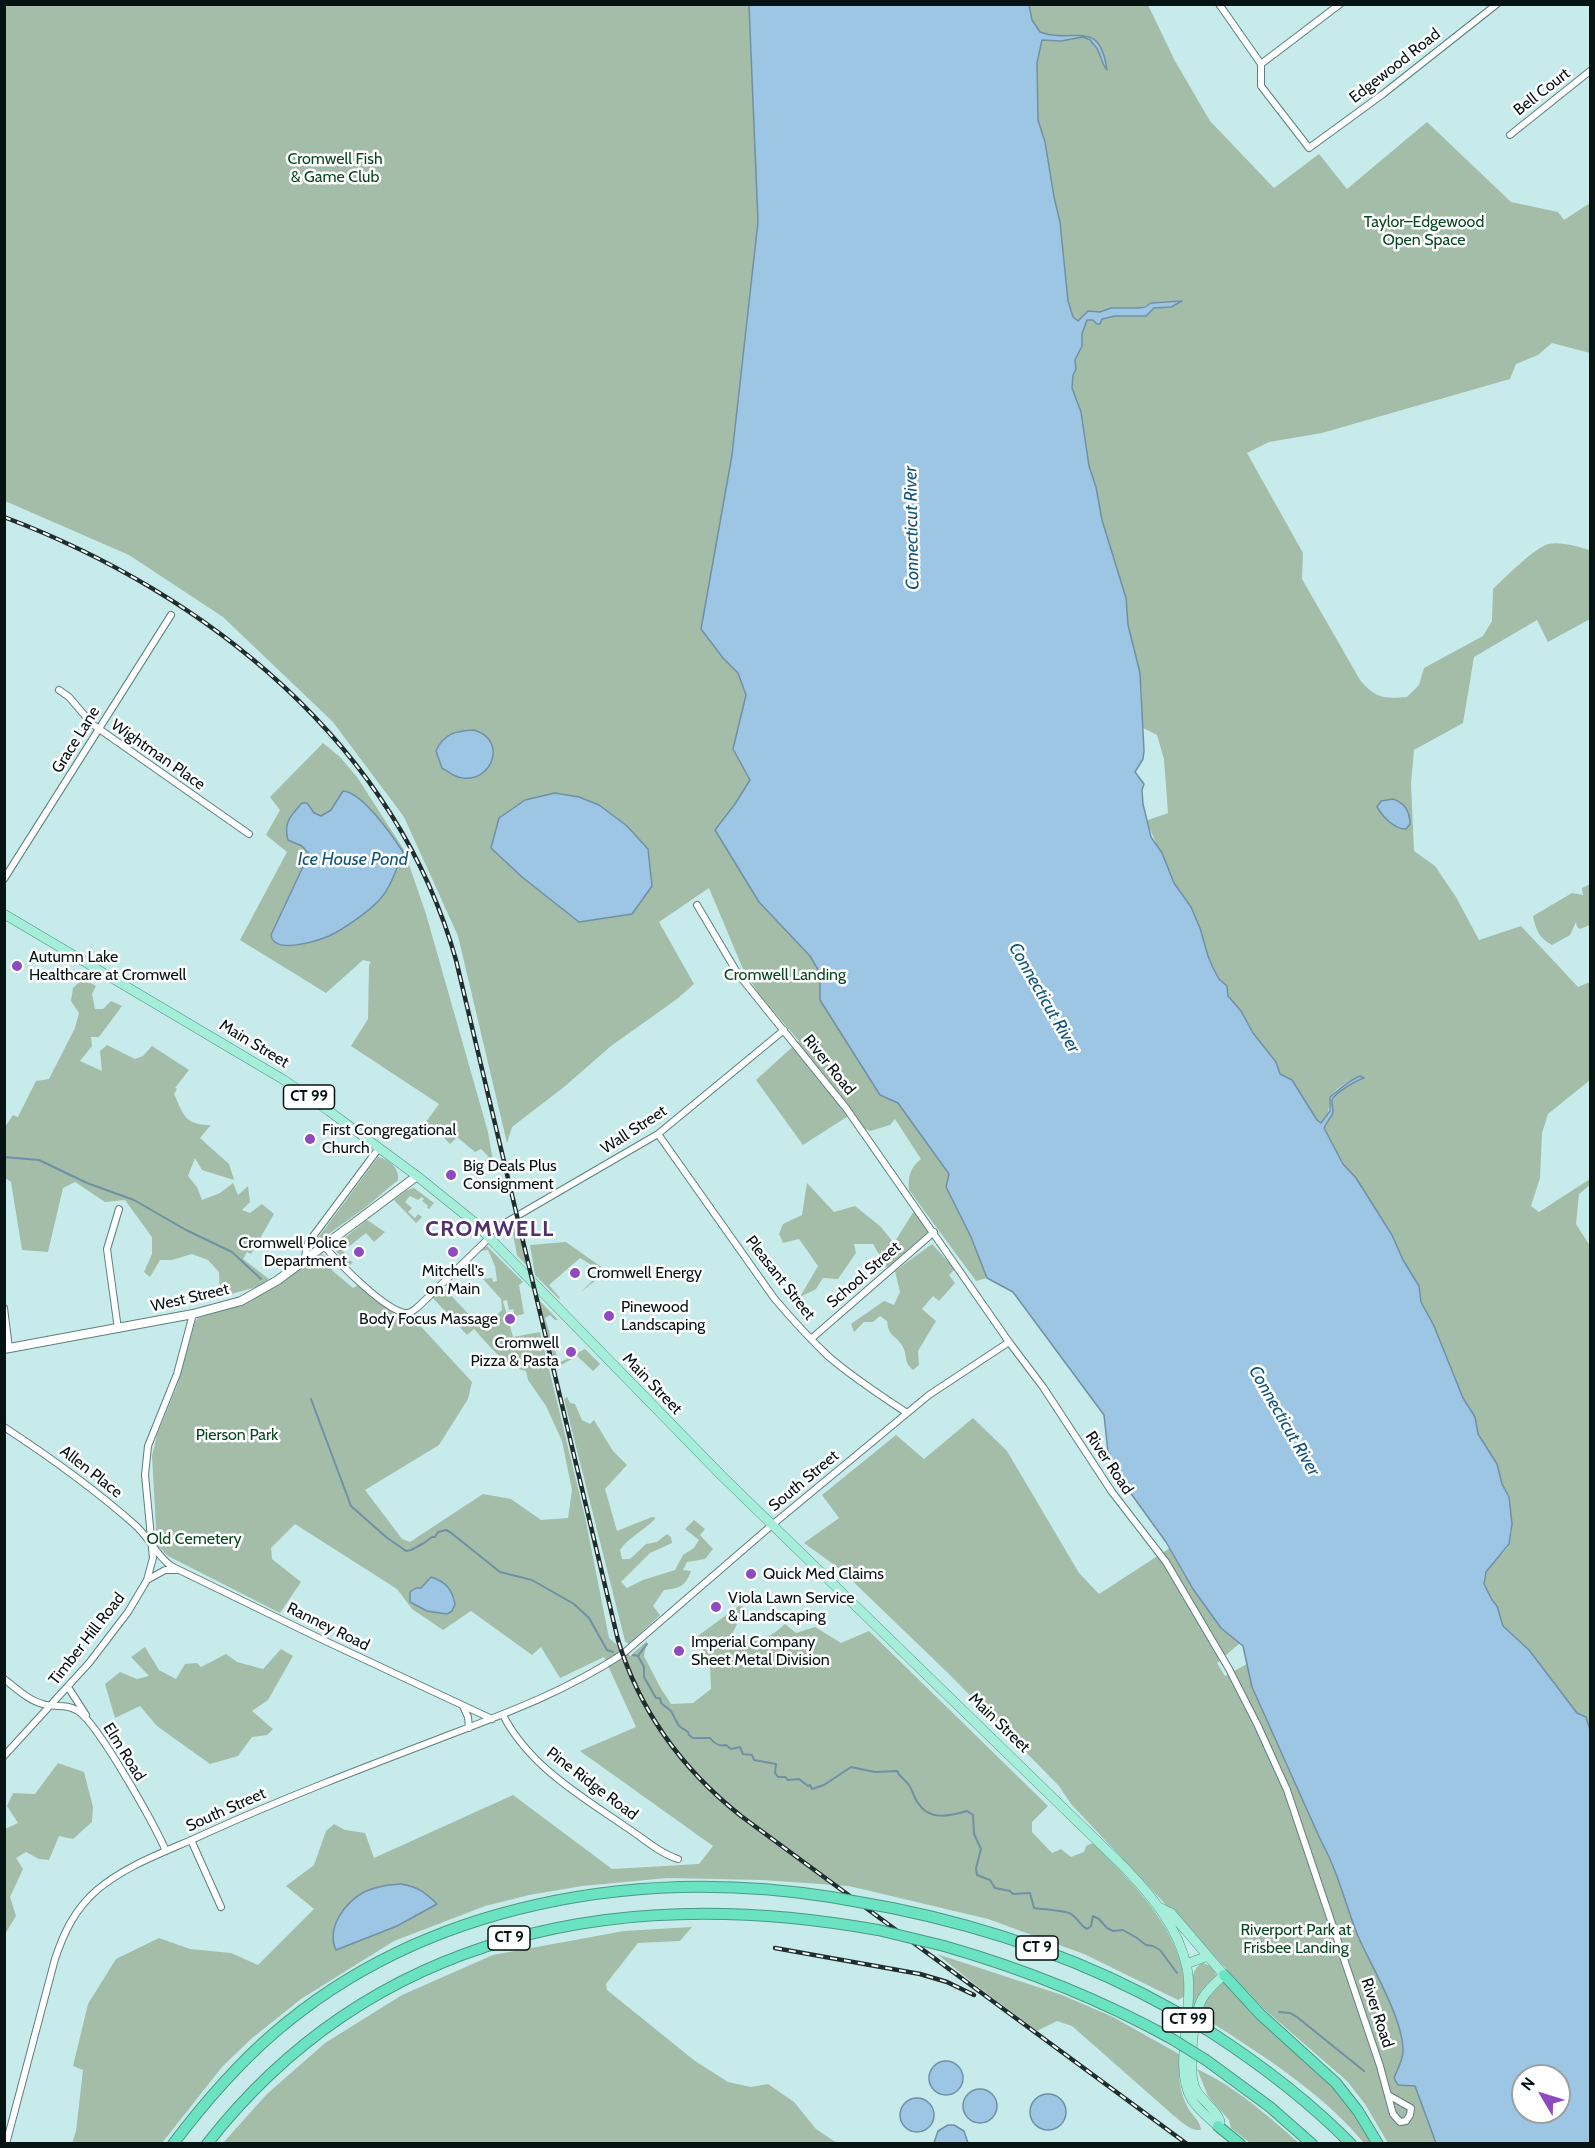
<!DOCTYPE html>
<html>
<head>
<meta charset="utf-8">
<style>
  body { margin:0 }
  #map { position:relative; width:1595px; height:2148px; overflow:hidden; background:#c7ebea; font-family:Cabin,sans-serif }
  canvas { display:block }
  .frame { position:absolute; inset:0; border:6px solid #061313; pointer-events:none }
  .north { position:absolute; left:1511px; top:2064px; width:60px; height:60px; box-sizing:border-box; background:#fff; border:2px solid #9ba1a1; border-radius:50%; rotate:308deg; font-size:16px; font-weight:700; line-height:24px; text-align:center; color:#061313 }
  .north::after { content:''; display:block; margin:auto; width:21px; height:27px; background:#8e4bc0; clip-path:polygon(50% 0,100% 100%,50% 72%,0 100%) }
</style>
</head>
<body>
<div id="map">
<canvas width="1595" height="2148"></canvas>
<div class="frame"></div>
<div class="north">N</div>
</div>
<script>
const g = document.querySelector('canvas').getContext('2d');
g.lineJoin = 'round';
function fill(path, color) { g.fillStyle = color; g.fill(path, 'evenodd'); }
function strokePath(path, color, width, dash) { g.strokeStyle = color; g.lineWidth = width; g.lineCap = dash ? 'butt' : 'round'; g.setLineDash(dash || []); g.stroke(path); }
function write(font, color, halo, rows, align = 'center') {
  g.font = font + ' Cabin,sans-serif'; g.lineWidth = 5; g.setLineDash([]); g.textBaseline = 'middle'; g.strokeStyle = halo; g.fillStyle = color; for (const [text, x, y, turn = 0] of rows) {
    g.save(); g.translate(x, y); g.rotate((+turn || 0) * Math.PI / 180); g.textAlign = isNaN(turn) ? turn : align; if (halo) g.strokeText(text, 0, 0); g.fillText(text, 0, 0); g.restore();
  }
}
const green = new Path2D(`
  M4,5H749L758,222L732,455L701,629L723,658L738,673L746,695L733,749L750,780L735,804L759,902L810,956L820,973V1000L880,1095L898,1102L949,1175L987,1278L976,1281L909,1190C908,1176 910,1168 921,1159L895,1119L890,1125L870,1131L864,1128L853,1113L803,1145L756,1080L799,1041L759,994L743,969L709,888L659,922L694,984L677,999L611,1046L564,1087L512,1127L507,1143L458,936L404,817L333,722L223,617L129,555L5,501ZM493,759L479,774L461,778L442,768Z
  M1029,5H1148L1175,61L1210,121L1274,188L1319,154L1347,189L1427,122L1511,202L1558,212L1564,220L1590,203V353L1552,343L1538,355L1516,364L1510,379L1322,433L1269,442L1247,453L1303,553L1302,579L1360,680C1375,698 1384,699 1407,697L1419,685L1424,668L1483,636L1492,621L1493,589C1506,577 1533,549 1548,544C1562,541 1578,547 1590,550V619L1548,642L1537,620L1474,657L1463,723L1414,750L1411,783L1414,851L1435,866L1456,897L1479,940L1521,926L1578,987L1590,982V1080L1548,1114L1542,1133L1540,1178L1531,1206L1539,1212L1590,1179V1185L1579,1194L1576,1224L1590,1246V1730L1586,1716L1577,1713L1529,1650L1503,1626L1497,1606L1492,1600L1484,1584L1486,1572L1508,1547L1512,1531L1509,1497L1502,1484L1497,1464L1478,1434L1475,1417L1463,1398L1434,1326L1421,1302L1419,1286L1403,1260L1392,1234L1356,1178L1343,1164L1324,1128C1326,1122 1333,1117 1333,1111C1334,1108 1332,1105 1332,1101C1333,1095 1355,1081 1362,1079L1357,1077C1348,1082 1337,1087 1332,1095C1326,1106 1333,1111 1321,1123L1317,1120L1292,1080L1280,1074L1276,1062L1253,1033L1241,1011L1228,996L1227,986L1219,979L1213,968L1208,956L1200,928L1191,907L1174,883L1148,825V820L1168,813L1164,759L1157,735L1143,728L1141,711L1142,696L1140,673L1128,625L1126,598L1102,520L1096,487L1089,466L1081,412L1072,388L1073,375L1076,369L1075,360L1082,346V334L1087,320H1093L1097,324H1100L1102,319L1115,316H1146L1154,308L1171,307L1181,301L1156,302L1138,308H1111L1100,312L1088,311L1078,321L1073,317L1068,301L1060,222L1054,197L1045,142L1038,120L1037,63L1041,40L1085,37L1098,49L1104,67L1106,68L1101,48L1086,35L1063,36L1040,32L1032,20Z
  M323,743L340,757L357,777L404,850L426,914L488,1132L493,1161L491,1165L485,1161L488,1156L481,1149L475,1152L457,1137L450,1144L434,1127L418,1133L439,1104L351,1046L368,1019L369,965L371,962L363,960L326,993L240,940L287,852L266,835L280,810L270,797ZM343,791C362,792 392,835 403,852L395,873L381,899L357,918L330,935H271L309,854L302,846L288,839L307,803L314,813L321,816L331,810Z
  M1590,884V925L1580,929L1577,927L1576,922L1570,935L1552,945C1539,938 1536,930 1533,916L1572,893L1583,895L1582,888Z
  M83,979L96,986L92,994L95,1009H103L111,1001L122,1006L99,1037H91L92,1046L80,1061L102,1071L100,1051L107,1045L135,1059L143,1056L152,1046L189,1070L175,1088L177,1089L174,1094C184,1115 184,1125 211,1125L200,1138L229,1164L234,1180L202,1170L195,1158L188,1176L197,1187L202,1200L220,1193L233,1183L238,1195L248,1186L250,1202L242,1210L250,1213L262,1204L274,1214L251,1254L247,1252L243,1259L269,1279L260,1286L220,1297L219,1272L208,1260L192,1254L172,1260H160L150,1277L144,1272L152,1254V1237L125,1200L105,1202L75,1182L63,1188L48,1252L22,1250L11,1182L5,1178V1127L13,1115L18,1117L36,1081L49,1079L75,1028L79,1013L71,1001L73,988Z
  M378,1157C389,1159 400,1169 398,1180L366,1207L312,1246Z
  M807,1183L834,1212L855,1206L880,1226L894,1243L914,1211L929,1231L887,1268L873,1244H854L856,1253L838,1279L823,1278L816,1289L800,1297L818,1266L799,1239L783,1243L779,1234L783,1224L802,1215Z
  M414,1188L434,1203L429,1209L427,1208L428,1206L422,1201L424,1199L422,1197L418,1200L410,1196L405,1202L412,1208L408,1212L415,1218L418,1214L422,1217L416,1223L394,1200L407,1190Z
  M367,1220L385,1232L374,1242L366,1233L343,1251L350,1261L353,1262L350,1265L336,1251V1245Z
  M517,1223L527,1266L517,1255L512,1229Z
  M566,1242L607,1271L581,1292L599,1274L598,1269L580,1258L549,1285L560,1298L559,1299L535,1275L530,1245Z
  M932,1244L955,1269L949,1275L955,1283L939,1301L933,1296L922,1309L936,1321L918,1351L919,1365L913,1370C903,1361 908,1357 903,1347C896,1334 889,1339 887,1321L880,1316L873,1322H864L854,1332L851,1324L884,1301L894,1305L900,1292L895,1271Z
  M487,1246L523,1282L519,1285L524,1314L515,1316L513,1309L509,1310L507,1300L503,1301L513,1337L540,1332L585,1517L609,1638L630,1656L647,1641L644,1656L660,1687L671,1704L693,1703L711,1689L710,1667L695,1638L740,1605L745,1608L731,1636L735,1641C756,1644 769,1639 785,1624L796,1633L815,1627L841,1643L869,1631L1048,1806L1032,1822V1832L1052,1853L1061,1849L1071,1857L1084,1852L1086,1846L1093,1843C1127,1878 1167,1915 1181,1964C1184,1974 1184,1986 1185,1996L1178,2000L1084,1954L988,1919L849,1886L762,1880L667,1878L582,1886L529,1895L485,1906L394,1941L301,1999L251,2039L222,2067L162,2143L72,2144L76,2131L83,2070L73,2066L88,2004L116,1959L159,1938L190,1949L231,1953L258,1965L314,1909L286,1886L314,1865L326,1831L334,1824L345,1830L365,1833L374,1858L513,1795L612,1869L699,1864L713,1846L580,1751L636,1727L604,1657L560,1678L541,1647L532,1655L471,1611L443,1630L412,1609L397,1589L295,1524L271,1548L272,1559L301,1582L280,1613L168,1556L157,1545L152,1456L157,1435L177,1386L195,1322L198,1318L251,1301L321,1254L327,1257L324,1260L334,1272L353,1288L358,1285L385,1306L415,1320L472,1382L468,1399L439,1445L365,1490L402,1539L410,1542L483,1494L511,1499L541,1520L568,1518L572,1490L562,1441L546,1406L528,1380L526,1371C504,1366 489,1345 474,1329L467,1335L433,1298L444,1288L475,1321C487,1325 494,1318 502,1310L501,1299L483,1279L492,1278L493,1282L497,1281L495,1266L488,1250L481,1251ZM431,1577C446,1582 452,1589 455,1604L416,1588H421Z
  M539,1300L558,1320H555L550,1315L545,1318L559,1363L585,1349L600,1364L593,1371L577,1356L556,1368Z
  M567,1397L570,1403L575,1404L582,1420L590,1424L594,1420L613,1451L627,1465L605,1489L617,1531L652,1517L656,1518C645,1530 630,1536 620,1550L622,1559H630L646,1544L657,1542L667,1534L671,1537L672,1543L650,1553L621,1582L627,1588L643,1580L675,1570L683,1555L694,1548L699,1540L685,1529L694,1520L705,1529L700,1535L713,1549L705,1559L687,1562L683,1570L691,1571C685,1587 680,1588 664,1590L653,1606L660,1615L629,1644L625,1641L564,1399Z
  M973,1418L1007,1451L1079,1573L1099,1594L1170,1548C1190,1584 1207,1617 1240,1643L1217,1663L1225,1676L1247,1664L1252,1687L1321,1841C1338,1871 1345,1904 1358,1936C1371,1966 1404,2021 1403,2052C1403,2060 1397,2070 1394,2078L1398,2085L1415,2086L1436,2143H1388L1365,2104L1347,2081L1263,2008L1071,1804L1059,1786L950,1675L840,1569L804,1543L839,1518L822,1495L896,1435L924,1459Z
  M145,1647L159,1670L176,1679L185,1664L197,1663L201,1667L226,1654L237,1662L263,1669L281,1649L293,1656L268,1700L252,1711L273,1729L267,1735L252,1737L238,1756L210,1764L157,1726L140,1706L115,1718L105,1684L120,1672L137,1679L149,1676L131,1657Z
  M58,1763L84,1772L93,1807L92,1822L73,1839L59,1836L49,1860L39,1859L26,1852L16,1858L23,1869L10,1897L16,1916L5,1934V1829L18,1823L7,1806L13,1793L35,1794Z
  M692,1927L680,1941L638,1943L606,1984L607,1990L695,2061L728,2082L751,2087L768,2084L794,2102L816,2129L837,2143H223L267,2094L325,2043L402,1995L493,1955L624,1931Z
  M937,1954L1062,1995L1113,2017L1179,2054C1179,2072 1178,2089 1187,2106C1191,2115 1200,2119 1201,2130C1190,2131 1182,2122 1173,2115L1072,2026L1057,2021L1037,2031L973,1983Z
  M1203,1963L1213,1967L1216,1975L1193,2012L1192,2011C1194,1996 1186,1970 1203,1963Z
  M1223,1979L1323,2074L1356,2112L1375,2143H1364C1320,2090 1257,2052 1200,2015L1209,1995Z
  M1197,2069C1236,2087 1268,2116 1299,2143H1250L1231,2128L1229,2120L1208,2096Z`);
const water = new Path2D(`
  M749,5H1029L1032,20L1040,32C1074,45 1099,16 1107,70C1101,64 1101,53 1096,47C1094,45 1092,43 1090,40L1083,37L1061,41L1042,40L1037,63L1038,120L1045,142L1054,197L1060,222L1068,301L1073,317L1078,321L1088,311L1100,312L1111,308H1138L1145,307L1151,303L1182,301L1171,307L1154,308L1146,316H1115L1102,319L1100,324H1097L1093,320H1087L1082,334V346L1075,360L1076,369L1073,375L1072,388L1081,412L1089,466L1096,487L1102,520L1126,598L1128,625L1140,673L1144,751L1143,759L1135,772L1144,784L1142,790L1143,804L1151,837L1162,853L1174,883L1191,907L1200,928L1208,956L1213,968L1219,979L1227,986L1228,996L1241,1011L1253,1033L1276,1062L1280,1074L1292,1080L1317,1120L1321,1123L1330,1111V1097C1340,1089 1348,1081 1360,1076L1364,1078C1357,1080 1333,1094 1332,1100C1331,1106 1335,1109 1332,1115C1329,1120 1326,1123 1324,1128L1343,1164L1356,1178L1392,1235L1403,1260L1419,1286L1421,1302L1434,1326L1463,1398L1475,1417L1478,1434L1497,1464L1502,1484L1509,1497L1512,1524L1509,1544L1486,1572L1484,1584L1492,1600L1497,1606L1503,1626L1529,1650L1577,1713L1586,1717L1590,1730V2143H1436L1415,2086L1398,2085L1394,2078C1397,2070 1403,2060 1403,2052C1404,2020 1371,1966 1358,1936C1345,1904 1338,1871 1321,1841L1252,1687L1243,1646L1221,1628L1193,1589L1166,1542L1132,1495L1108,1452L1104,1415L1013,1292L987,1278L971,1237L946,1187L949,1174L898,1103L880,1095L820,1000V973L810,956L759,902L715,830L735,804L750,780L733,749L746,695L738,673L723,658L701,629L732,455L758,222ZM1523,2076H1559V2112H1523Z
  M474,730C508,740 492,782 463,778C455,778 449,772 442,768L436,751C444,733 456,731 474,730Z
  M343,791C362,792 392,835 403,852C397,867 392,885 381,898C371,910 344,929 329,936C317,941 274,955 271,935L309,854L302,846L288,840C283,822 291,816 302,803H307L314,813L321,816L331,810Z
  M555,793L579,797L599,805L627,826L648,849L652,886L632,914L579,922L522,877L491,848L499,818L525,800Z
  M1393,799C1405,803 1410,811 1410,824L1406,829C1394,829 1383,817 1377,807L1381,801Z
  M431,1577C446,1582 452,1589 455,1604L452,1611L447,1614L427,1611L410,1602V1592L416,1588H421Z
  M401,1884C418,1887 425,1892 437,1904L397,1926L336,1950C326,1929 344,1903 364,1892C376,1886 389,1885 401,1884Z
  M929 2078a17 17 0 1 1 34 0a17 17 0 1 1-34 0Z
  M963 2106a17 17 0 1 1 34 0a17 17 0 1 1-34 0Z
  M1030 2112a18 18 0 1 1 36 0a18 18 0 1 1-36 0Z
  M900 2115a17 17 0 1 1 34 0a17 17 0 1 1-34 0Z
  M948,2125H954L964,2131L968,2143H934L938,2131Z`);
const stream = new Path2D(`
  M4,1157L39,1160L87,1183L134,1200L186,1230L232,1252L261,1279
  M311,1399L351,1506L386,1537L406,1551L411,1550L424,1543L432,1537H435L438,1532L446,1530L450,1532L500,1572L532,1580L574,1604L589,1618L607,1650L613,1652
  M633,1655L638,1656L647,1644
  M638,1656L644,1667V1677L656,1698H660L661,1703L671,1711L679,1726L688,1732L689,1735L693,1738H710C714,1743 719,1747 726,1745L731,1749L740,1747L743,1754L752,1755L754,1760L776,1764L775,1773L778,1777H785L788,1780L799,1779L808,1786L810,1785L812,1789L824,1785L851,1767L875,1772L897,1771C900,1778 905,1779 909,1785C913,1791 914,1798 918,1803C929,1821 950,1816 967,1811L973,1815L974,1834L981,1849L976,1868L977,1875L990,1880L995,1888L1010,1891L1013,1894L1030,1893L1034,1908C1041,1909 1065,1911 1069,1913C1077,1916 1079,1925 1087,1929L1091,1926L1093,1916L1099,1919L1107,1928L1113,1931L1123,1930L1137,1938L1146,1945L1153,1946L1160,1950L1177,1973
  M1279,2012L1290,2013L1297,2017L1364,2071`);
const minor = new Path2D(`
  M1219,4L1261,64V86L1309,148L1383,94L1497,4
  M1261,64L1340,4
  M1510,135L1590,71
  M59,690L69,697L92,724L249,834
  M4,879L171,615
  M697,905L738,974L846,1108L1009,1342L1043,1387L1112,1492L1166,1562L1229,1669L1258,1726L1287,1790L1380,2066L1393,2114L1400,2122L1406,2121L1410,2115L1411,2108L1390,2096
  M658,1134L774,1298C791,1318 809,1338 828,1356C852,1377 880,1395 907,1413
  M486,1234L658,1134L784,1030
  M324,1246C337,1261 387,1313 407,1313C412,1313 415,1309 419,1306L490,1237
  M304,1261L308,1243L379,1148
  M4,1308L9,1348
  M118,1329L107,1249L119,1209
  M811,1339L934,1232
  M4,1427C50,1457 93,1488 134,1524C149,1537 156,1555 171,1566L321,1639L492,1719
  M147,1580L165,1570H176
  M625,1652L772,1525L929,1395L1009,1342
  M4,1679C16,1688 29,1701 43,1704C55,1708 66,1703 78,1711C99,1725 154,1824 166,1851
  M68,1687L86,1715
  M463,1706L468,1717L469,1728
  M503,1715C529,1766 581,1796 626,1827C643,1838 659,1853 678,1859
  M4,1756L89,1663L128,1612L147,1580L153,1558L145,1475L148,1446L177,1374L193,1314
  M191,1840L221,1907
  M6,2144L55,1959C64,1932 75,1909 97,1890C129,1863 171,1850 209,1832C284,1798 360,1769 436,1740C501,1715 561,1694 621,1655`);
const secondary = new Path2D(`
  M4,1349L193,1314L241,1301L278,1280L417,1176`);
const primary = new Path2D(`
  M4,914L284,1080L329,1111L417,1176L474,1222L722,1476L1122,1865C1151,1895 1178,1926 1187,1968C1195,2008 1172,2067 1192,2100C1199,2111 1209,2118 1218,2126
  M1161,1908L1171,1913L1224,1975C1216,1982 1207,1990 1202,1999C1193,2016 1188,2070 1195,2088C1201,2101 1216,2108 1220,2121L1218,2126
  M1186,1964L1208,1956`);
const motorway = new Path2D(`
  M892,1908C991,1928 1086,1961 1173,2010
  M944,1946C1024,1969 1100,1999 1172,2039
  M1224,1975L1261,2015L1336,2083L1358,2111L1378,2144
  M1209,2031C1260,2064 1308,2100 1351,2144
  M1206,2060L1270,2107L1312,2144
  M1218,2126L1240,2144
  M173,2144C204,2103 236,2066 274,2033C426,1902 638,1867 831,1897
  M207,2144C374,1930 622,1884 878,1930`);
const rail = new Path2D(`
  M4,517C208,594 395,744 456,960L618,1640C640,1712 683,1770 741,1816L1187,2144
  M775,1948L920,1974L947,1982L974,1995`);
const motorwayBridge = new Path2D(`
  M831,1897L892,1908
  M878,1930L944,1946
  M1173,2010L1209,2031
  M1172,2039L1206,2060`);
const markers = [
  [17,966,6,"#8e4bc0"],
  [310,1139,6,"#8e4bc0"],
  [451,1175,6,"#8e4bc0"],
  [359,1252,6,"#8e4bc0"],
  [453,1252,6,"#8e4bc0"],
  [575,1273,6,"#8e4bc0"],
  [609,1316,6,"#8e4bc0"],
  [510,1319,6,"#8e4bc0"],
  [571,1352,6,"#8e4bc0"],
  [751,1574,6,"#8e4bc0"],
  [716,1607,6,"#8e4bc0"],
  [679,1651,6,"#8e4bc0"]
];
const shields = [
  [309,1097,51],
  [509,1938,42],
  [1037,1948,42],
  [1188,2020,51]
];
const shieldNames = [
  ["CT 99",309,1097],
  ["CT 9",509,1938],
  ["CT 9",1037,1948],
  ["CT 99",1188,2020]
];
const streetNames = [
  ["Edgewood Road",1395,66,-38],
  ["Bell Court",1542,92,-38],
  ["Grace Lane",76,740,-58],
  ["Wightman Place",158,755,35],
  ["Main Street",254,1044,31],
  ["River Road",829,1065,51],
  ["Wall Street",634,1130,-33],
  ["School Street",864,1275,-41],
  ["Pleasant Street",780,1278,52],
  ["West Street",190,1298,-13],
  ["Main Street",652,1384,46],
  ["River Road",1109,1463,56],
  ["Allen Place",91,1472,38],
  ["South Street",804,1481,-40],
  ["Ranney Road",328,1627,26],
  ["Timber Hill Road",87,1639,-52],
  ["Main Street",999,1723,44],
  ["Elm Road",124,1752,58],
  ["Pine Ridge Road",592,1784,37],
  ["South Street",226,1810,-24],
  ["River Road",1377,2013,72]
];
const parkNames = [
  ["Cromwell Fish",335,159],
  ["& Game Club",335,177],
  ["Taylor–Edgewood",1424,222],
  ["Open Space",1424,240],
  ["Cromwell Landing",785,975],
  ["Pierson Park",237,1435],
  ["Old Cemetery",194,1539],
  ["Riverport Park at",1296,1930],
  ["Frisbee Landing",1296,1948]
];
const poiNames = [
  ["Autumn Lake",29,957],
  ["Healthcare at Cromwell",29,975],
  ["First Congregational",322,1130],
  ["Church",322,1148],
  ["Big Deals Plus",463,1166],
  ["Consignment",463,1184],
  ["Cromwell Police",347,1243,"right"],
  ["Department",347,1261,"right"],
  ["Mitchell's",453,1271,"center"],
  ["on Main",453,1289,"center"],
  ["Cromwell Energy",587,1273],
  ["Pinewood",621,1307],
  ["Landscaping",621,1325],
  ["Body Focus Massage",498,1319,"right"],
  ["Cromwell",559,1343,"right"],
  ["Pizza & Pasta",559,1361,"right"],
  ["Quick Med Claims",763,1574],
  ["Viola Lawn Service",728,1598],
  ["& Landscaping",728,1616],
  ["Imperial Company",691,1642],
  ["Sheet Metal Division",691,1660]
];
const waterNames = [
  ["Connecticut River",912,528,-91],
  ["Ice House Pond",353,860],
  ["Connecticut River",1044,998,60],
  ["Connecticut River",1284,1421,60]
];
const districtNames = [
  ["CROMWELL",490,1230]
];
fill(green, '#a3bda8');
fill(water, '#9dc6e4');
strokePath(water, '#7090a5', 1.5);
strokePath(stream, '#7090a5', 2);
strokePath(minor, '#5f7f7f', 8);
strokePath(secondary, '#5f7f7f', 10);
strokePath(primary, '#489a84', 10);
strokePath(motorway, '#489a84', 12);
strokePath(minor, '#fff', 6);
strokePath(secondary, '#fff', 8);
strokePath(primary, '#a6eeda', 9);
strokePath(motorway, '#6be2c1', 10);
strokePath(rail, '#1e2e2e', 4.5);
strokePath(rail, '#fff', 2, [7]);
strokePath(motorwayBridge, '#489a84', 12, []);
strokePath(motorwayBridge, '#6be2c1', 10);
for (const [x, y, r, color] of markers) { const dot = new Path2D(); dot.arc(x, y, r, 0, 2 * Math.PI); g.fillStyle = color; g.fill(dot); strokePath(dot, '#fff', 2); }
for (const [x, y, w] of shields) { const box = new Path2D(); box.roundRect(x - w / 2, y - 12, w, 24, 4.5); g.fillStyle = '#fff'; g.fill(box); strokePath(box, '#061313', 1.5); }
write('bold 15px', '#061313', null, shieldNames);
write('16px', '#061313', '#fff', streetNames);
write('16px', '#074820', '#fff', parkNames);
write('16px', '#061313', '#fff', poiNames, 'left');
write('italic 18px', '#12557d', '#fff', waterNames);
g.letterSpacing = '1.5px';
write('bold 22px', '#52326c', '#fff', districtNames);
g.letterSpacing = '0px';
</script>
</body>
</html>
